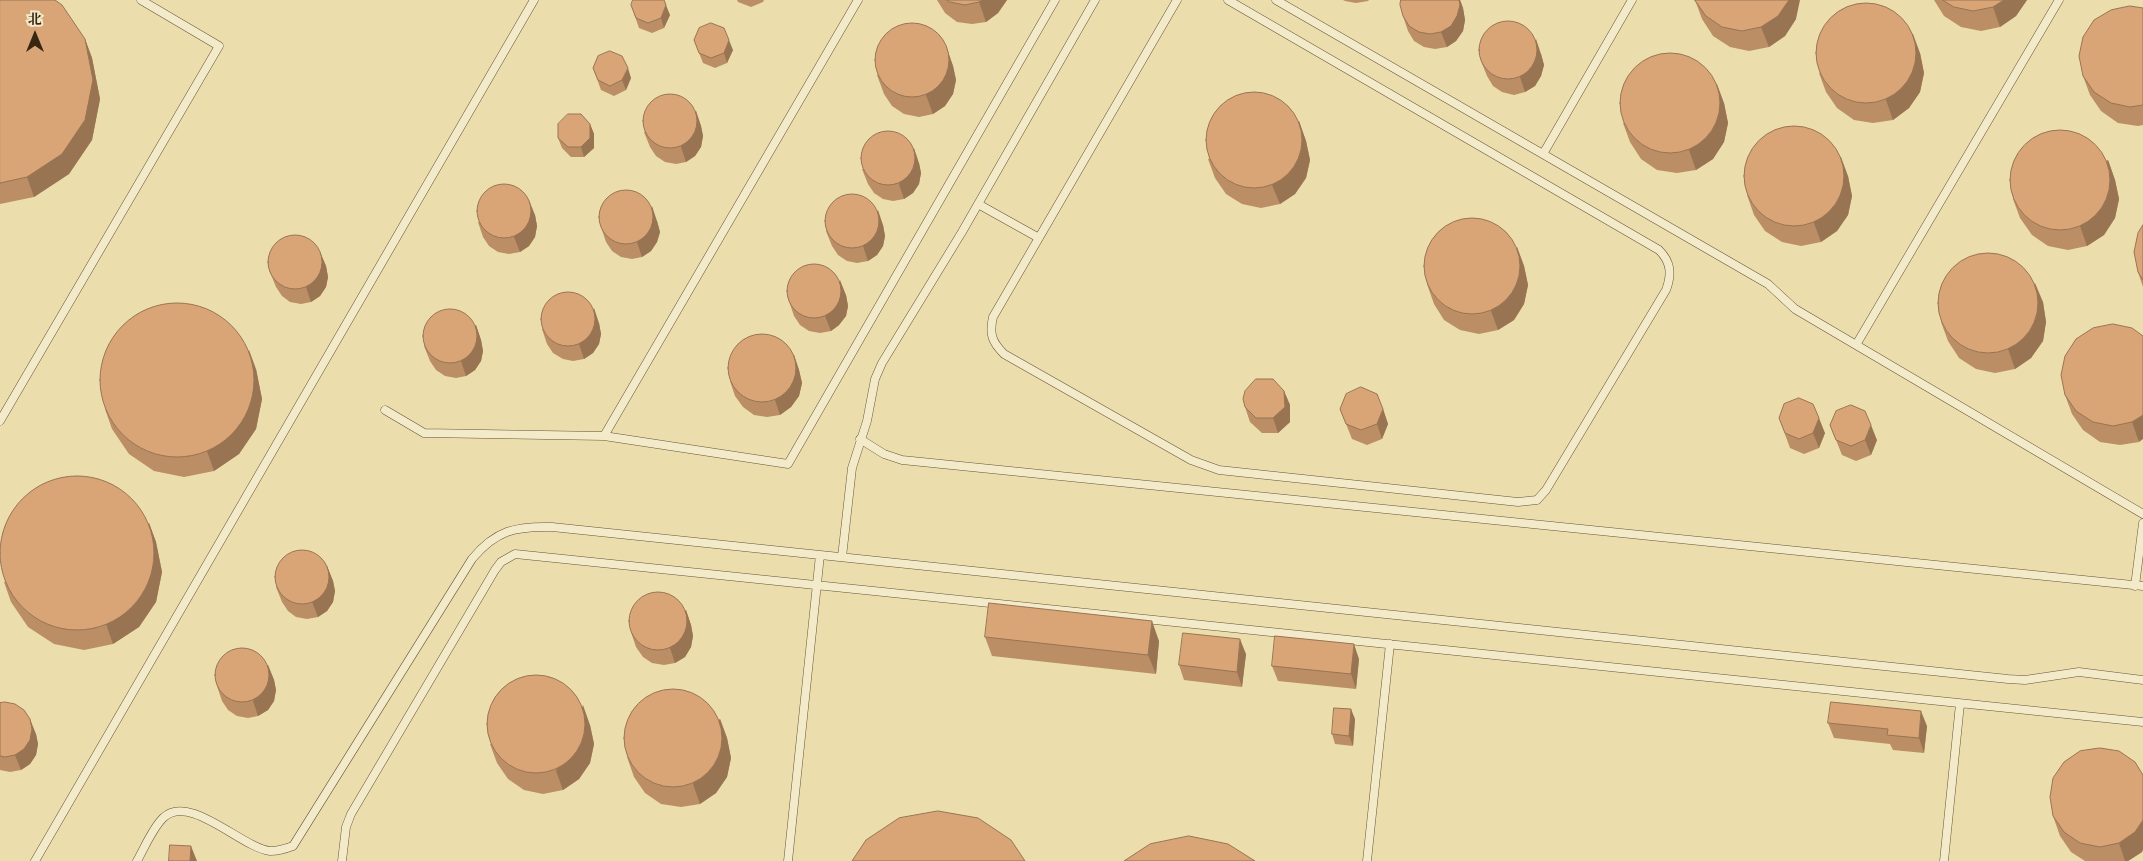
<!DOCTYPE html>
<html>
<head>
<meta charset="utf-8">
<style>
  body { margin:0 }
  #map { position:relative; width:2143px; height:861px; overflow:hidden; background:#ebdeac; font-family:"IM FELL Double Pica","Noto Serif SC",serif }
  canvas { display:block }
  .north { position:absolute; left:10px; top:10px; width:50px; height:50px; -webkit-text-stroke:4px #f2eac9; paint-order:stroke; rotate:0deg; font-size:14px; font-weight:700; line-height:20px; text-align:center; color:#382611 }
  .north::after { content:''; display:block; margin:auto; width:18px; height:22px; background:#382611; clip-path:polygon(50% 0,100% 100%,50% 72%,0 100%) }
</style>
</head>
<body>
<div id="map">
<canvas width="2143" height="861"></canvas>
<div class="north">北</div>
</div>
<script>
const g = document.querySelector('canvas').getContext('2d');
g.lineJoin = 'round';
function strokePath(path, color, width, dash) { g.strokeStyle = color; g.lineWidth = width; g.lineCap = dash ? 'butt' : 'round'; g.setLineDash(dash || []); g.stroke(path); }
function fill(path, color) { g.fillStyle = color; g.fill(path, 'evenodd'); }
const service = new Path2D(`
  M1177,0L993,317C989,334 992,342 1004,354L1191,460L1219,470L1518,502L1537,500L1546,490L1666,290C1672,274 1671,262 1659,250L1228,0
  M1276,0L1768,284L1795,309L2143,514
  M1543,154L1632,0
  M978,204L1039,238
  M1856,345L2059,0
  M385,410L424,433L604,436L788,464L1055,0
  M0,421L219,46L141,0
  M604,436L858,0
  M860,439L884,454L902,460L2143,586
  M842,557L852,468L867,421L875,379L882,363L962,232L1095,0
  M2135,586L2143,523
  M35,861L534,0
  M137,861C145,847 152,829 163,818C189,792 242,848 270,851C278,851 285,849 293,846L472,559C496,530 516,526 552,527L2008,679L2025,680L2079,672L2143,680
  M342,861L346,827L351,814L495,570L501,562L515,554L2143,722
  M788,861L820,555
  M1367,861L1390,644
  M1944,861L1960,704`);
const wall = new Path2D(`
  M0,0L85,39L92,58L100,99L92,140L69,174L34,197L0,204Z
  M737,0H764L763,2L751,7L738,2Z
  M937,0H1007L998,13L986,22L972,24L957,22L945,13Z
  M1343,0H1369L1368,1L1356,3L1345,1Z
  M1401,0H1460L1463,8L1465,20L1463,31L1456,41L1447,47L1435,49L1424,47L1414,41L1408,31L1403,16Z
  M1695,0L1796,19L1785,36L1769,47L1749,51L1730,47L1713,36L1702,19Z
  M1934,0H2027L2016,16L2000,27L1981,31L1961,27L1944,16Z
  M631,5L670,15L664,28L652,33L639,28Z
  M2143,8V125L2138,126L2118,123L2101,111L2090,95L2083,76Z
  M694,40L733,50L727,63L715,68L703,63Z
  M946,46L953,66L956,80L953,94L945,106L933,114L919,117L904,114L892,106L884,94L877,75Z
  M1920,53L1924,73L1920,92L1909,108L1893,120L1873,123L1854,120L1837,108L1826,92L1819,73Z
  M1541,54L1544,65L1541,76L1535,86L1525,92L1514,95L1502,92L1493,86L1487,76L1481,61Z
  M593,68L631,78L626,90L614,96L601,90Z
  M1724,103L1728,123L1724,142L1713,159L1696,170L1677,173L1657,170L1641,159L1630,142L1623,123Z
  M696,111L701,126L703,136L701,147L695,156L686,162L676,164L665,162L656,156L650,147L644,132Z
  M1299,121L1306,141L1310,160L1306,178L1295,194L1280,204L1261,208L1242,204L1226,194L1215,178L1208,159Z
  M590,124L594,134V148L584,157H571L562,148L558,138Z
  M2108,160L2115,180L2119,199L2115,218L2104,235L2087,246L2068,250L2048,246L2032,235L2020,218L2013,199Z
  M919,163L921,173L919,184L913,193L904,199L893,201L883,199L874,193L868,184L862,169Z
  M1848,176L1852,196L1848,215L1837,231L1821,242L1801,246L1782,242L1765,231L1754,215L1747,195Z
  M535,215L537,226L535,237L529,246L520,252L509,254L498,252L489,246L483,237L478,222Z
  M657,221L660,232L657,242L651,251L642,257L632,259L621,257L612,251L606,242L601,227Z
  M883,225L885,236L883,246L877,255L868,261L857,263L847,261L838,255L832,246L826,231Z
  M2143,225V287L2138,272Z
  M1517,247L1524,266L1528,285L1524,304L1514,320L1498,330L1479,334L1460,330L1444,320L1434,304L1427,284Z
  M320,252L326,266L328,277L326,287L320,296L311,302L301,304L290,302L282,296L276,287L270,272Z
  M846,295L848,306L846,316L839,325L831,331L820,333L809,331L800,325L794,316L789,301Z
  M2043,302L2046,322L2043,341L2031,358L2015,369L1995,373L1976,369L1959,358L1948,341L1941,322Z
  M599,323L601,334L599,344L593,353L584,359L573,361L563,359L553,353L547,344L542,329Z
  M2113,324L2139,442L2120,445L2100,442L2083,430L2072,414L2065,395Z
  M476,325L481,340L483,351L481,361L475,370L466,376L456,378L445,376L436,370L430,361L424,346Z
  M794,355L799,370L802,383L799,396L791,407L780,415L767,417L754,415L743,407L735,396L730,381Z
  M256,369L262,399L256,429L239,454L214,471L184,477L154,471L129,454L112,429L105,409Z
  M1284,391L1290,405V422L1278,433H1262L1250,422L1245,407Z
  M1340,409H1383L1388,424L1382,439L1367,445L1352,439Z
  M1779,418L1825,433L1819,448L1804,454L1790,448Z
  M1830,425L1877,440L1871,455L1856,461L1842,455Z
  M149,523L156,542L162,572L156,602L139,627L113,644L84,650L54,644L28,627L11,602L4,582Z
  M327,566L333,581L335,591L333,602L327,611L318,617L307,619L296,617L288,611L282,602L276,587Z
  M686,610L691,625L693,636L691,647L685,657L675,663L664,665L652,663L643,657L636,647L631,632Z
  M985,637L1159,641L1156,674L992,656Z
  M1246,654L1242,687L1184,680L1179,665Z
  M1359,659L1356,689L1278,681L1272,666Z
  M268,665L274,680L276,690L274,701L268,710L258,716L248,718L237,716L228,710L222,701L217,686Z
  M0,703L36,734L38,744L36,755L30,764L21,770L10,772L0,770Z
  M720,719L727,738L731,758L727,777L716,793L700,804L681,807L661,804L645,793L634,777L627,757Z
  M1355,719L1353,746L1335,744L1332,734Z
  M1828,723L1927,726L1924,753L1893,750L1890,744L1834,738Z
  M590,725L594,744L590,763L579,779L563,790L543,794L524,790L508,779L497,763L490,744Z
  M2053,816L2142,852L2128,861H2085L2071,852L2060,836Z`);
const shadedWall = new Path2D(`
  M982,0H1007L998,13L986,22L979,2Z
  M1459,0H1460L1463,8L1465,20L1463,31L1456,41L1447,47L1441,32Z
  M1789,0H1800L1796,19L1785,36L1769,47L1761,27Z
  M2004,0H2027L2016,16L2000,27L1993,7Z
  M666,5L670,15L664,28L661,18Z
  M1913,34L1920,53L1924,73L1920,92L1909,108L1893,120L1886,100Z
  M85,39L92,58L100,99L92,140L69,174L34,197L27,177Z
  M1536,39L1541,54L1544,65L1541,76L1535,86L1525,92L1520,77Z
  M729,40L733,50L727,63L724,53Z
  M946,46L953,66L956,80L953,94L945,106L933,114L926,95Z
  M628,68L631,78L626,90L622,80Z
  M1717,84L1724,103L1728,123L1724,142L1713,159L1696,170L1689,150Z
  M696,111L701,126L703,136L701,147L695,156L686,162L681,147Z
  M1299,121L1306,141L1310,160L1306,178L1295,194L1280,204L1272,185Z
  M590,124L594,134V148L584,157L581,147Z
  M914,148L919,163L921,173L919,184L913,193L904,199L899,184Z
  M1841,157L1848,176L1852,196L1848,215L1837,231L1821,242L1814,223Z
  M2108,160L2115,180L2119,199L2115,218L2104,235L2087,246L2080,226Z
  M529,200L535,215L537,226L535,237L529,246L520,252L514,237Z
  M652,206L657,221L660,232L657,242L651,251L642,257L637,242Z
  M878,210L883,225L885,236L883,246L877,255L868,261L863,246Z
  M1517,247L1524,266L1528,285L1524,304L1514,320L1498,330L1491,311Z
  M320,252L326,266L328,277L326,287L320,296L311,302L306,287Z
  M840,280L846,295L848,306L846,316L839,325L831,331L825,316Z
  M2035,283L2043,302L2046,322L2043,341L2031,358L2015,369L2008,349Z
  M594,308L599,323L601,334L599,344L593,353L584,359L579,344Z
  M476,325L481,340L483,351L481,361L475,370L466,376L461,361Z
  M249,350L256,369L262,399L256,429L239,454L214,471L207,451Z
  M794,355L799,370L802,383L799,396L791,407L780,415L775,400Z
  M1284,391L1290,405V422L1278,433L1273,418Z
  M1383,409L1388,424L1382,439L1377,424Z
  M2143,415V439L2139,442L2132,422Z
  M1819,418L1825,433L1819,448L1813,433Z
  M1871,425L1877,440L1871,455L1865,440Z
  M149,523L156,542L162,572L156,602L139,627L113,644L106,624Z
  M327,566L333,581L335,591L333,602L327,611L318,617L312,602Z
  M686,610L691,625L693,636L691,647L685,657L675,663L670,648Z
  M1152,621L1159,641L1156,674L1148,655Z
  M1240,639L1246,654L1242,687L1237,672Z
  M1354,644L1359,659L1356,689L1351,674Z
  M268,665L274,680L276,690L274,701L268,710L258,716L253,701Z
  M583,705L590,725L594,744L590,763L579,779L563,790L556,771Z
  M1351,709L1355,719L1353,746L1349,736Z
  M1921,711L1927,726L1924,753L1919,738Z
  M30,719L36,734L38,744L36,755L30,764L21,770L15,755Z
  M720,719L727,738L731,758L727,777L716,793L700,804L693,784Z
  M2143,820V850L2142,852L2128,861H2125L2119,843Z
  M191,846L197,861H190Z`);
const building = new Path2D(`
  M0,0H55L62,5L85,39L93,80L85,120L62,154L27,177L0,183Z
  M633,0H664L666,5L661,18L648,23L636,18L631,5Z
  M947,0H982L979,2L965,5L950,2Z
  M1401,0H1459L1460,5L1457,16L1451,26L1441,32L1430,34L1419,32L1409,26L1403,16L1400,5Z
  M1695,0H1789L1778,16L1761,27L1742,31L1722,27L1706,16Z
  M1943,0H2004L1993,7L1973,11L1954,7Z
  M1816 53a50 50 0 1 1 100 0a50 50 0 1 1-100 0Z
  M2130,6L2143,8V105L2130,107L2111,103L2094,92L2083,76L2079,56L2083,37L2094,20L2111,10Z
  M1479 50a29 29 0 1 1 58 0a29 29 0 1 1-58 0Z
  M711,23L724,28L729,40L724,53L711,58L699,53L694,40L699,28Z
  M875 60a37 37 0 1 1 74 0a37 37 0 1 1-74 0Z
  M610,51L622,56L628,68L622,80L610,86L598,80L593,68L598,56Z
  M1620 103a50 50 0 1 1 100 0a50 50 0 1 1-100 0Z
  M1206 140a48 48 0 1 1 96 0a48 48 0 1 1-96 0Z
  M643 121a27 27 0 1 1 54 0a27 27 0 1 1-54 0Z
  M568,114H581L590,124V138L581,147H568L558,138V124Z
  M1744 176a50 50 0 1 1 100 0a50 50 0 1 1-100 0Z
  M2010 180a50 50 0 1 1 100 0a50 50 0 1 1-100 0Z
  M861 158a27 27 0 1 1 54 0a27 27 0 1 1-54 0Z
  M477 211a27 27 0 1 1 54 0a27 27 0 1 1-54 0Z
  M599 217a27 27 0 1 1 54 0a27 27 0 1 1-54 0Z
  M825 221a27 27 0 1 1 54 0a27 27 0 1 1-54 0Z
  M1424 266a48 48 0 1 1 96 0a48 48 0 1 1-96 0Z
  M2143,225V280L2138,272L2134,252L2138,233Z
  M268 262a27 27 0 1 1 54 0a27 27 0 1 1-54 0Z
  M1938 303a50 50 0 1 1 100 0a50 50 0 1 1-100 0Z
  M787 291a27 27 0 1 1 54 0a27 27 0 1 1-54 0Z
  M541 319a27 27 0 1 1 54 0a27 27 0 1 1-54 0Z
  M100 380a77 77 0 1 1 154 0a77 77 0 1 1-154 0Z
  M423 336a27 27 0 1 1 54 0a27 27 0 1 1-54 0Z
  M2113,324L2132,328L2143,336V415L2132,422L2113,426L2093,422L2076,411L2065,395L2061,375L2065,356L2076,339L2093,328Z
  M728 368a34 34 0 1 1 68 0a34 34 0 1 1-68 0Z
  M1256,379H1273L1284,391L1285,407L1273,418H1256L1245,407L1243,399L1245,391Z
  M1361,387L1377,394L1383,409L1377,424L1361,430L1346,424L1340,409L1346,394Z
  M1799,398L1813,404L1819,418L1813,433L1799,439L1785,433L1779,418L1784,404Z
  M1851,405L1865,411L1871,425L1865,440L1851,446L1836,440L1830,425L1836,411Z
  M0 553a77 77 0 1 1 154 0a77 77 0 1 1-154 0Z
  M275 577a27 27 0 1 1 54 0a27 27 0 1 1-54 0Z
  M629 621a29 29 0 1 1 58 0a29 29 0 1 1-58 0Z
  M989,603L1152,621L1148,655L985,637Z
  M1183,633L1240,639L1237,672L1179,665Z
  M1275,636L1354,644L1351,674L1272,666Z
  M215 675a27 27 0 1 1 54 0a27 27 0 1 1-54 0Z
  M487 724a49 49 0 1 1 98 0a49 49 0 1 1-98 0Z
  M624 738a49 49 0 1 1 98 0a49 49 0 1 1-98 0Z
  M5,702L15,704L24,710L30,719L32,729L30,740L24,749L15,755L5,757L0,756V703Z
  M1831,702L1921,711L1919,738L1887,735L1888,729L1828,723Z
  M1334,708L1351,709L1349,736L1332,734Z
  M2100,748L2119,751L2135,762L2143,775V820L2135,832L2119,843L2100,847L2080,843L2064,832L2053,816L2050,797L2053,778L2064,762L2080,751Z
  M938,811L978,818L1011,840L1025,861H852L866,840L899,818Z
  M1189,836L1228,844L1255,861H1124L1150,844Z
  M170,845L191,846L190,861H169Z`);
strokePath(service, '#655438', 9);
strokePath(service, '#f2eac9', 8);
fill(wall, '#bb8e66');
fill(shadedWall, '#987453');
fill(building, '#d9a577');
strokePath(building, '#987453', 1);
</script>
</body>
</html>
